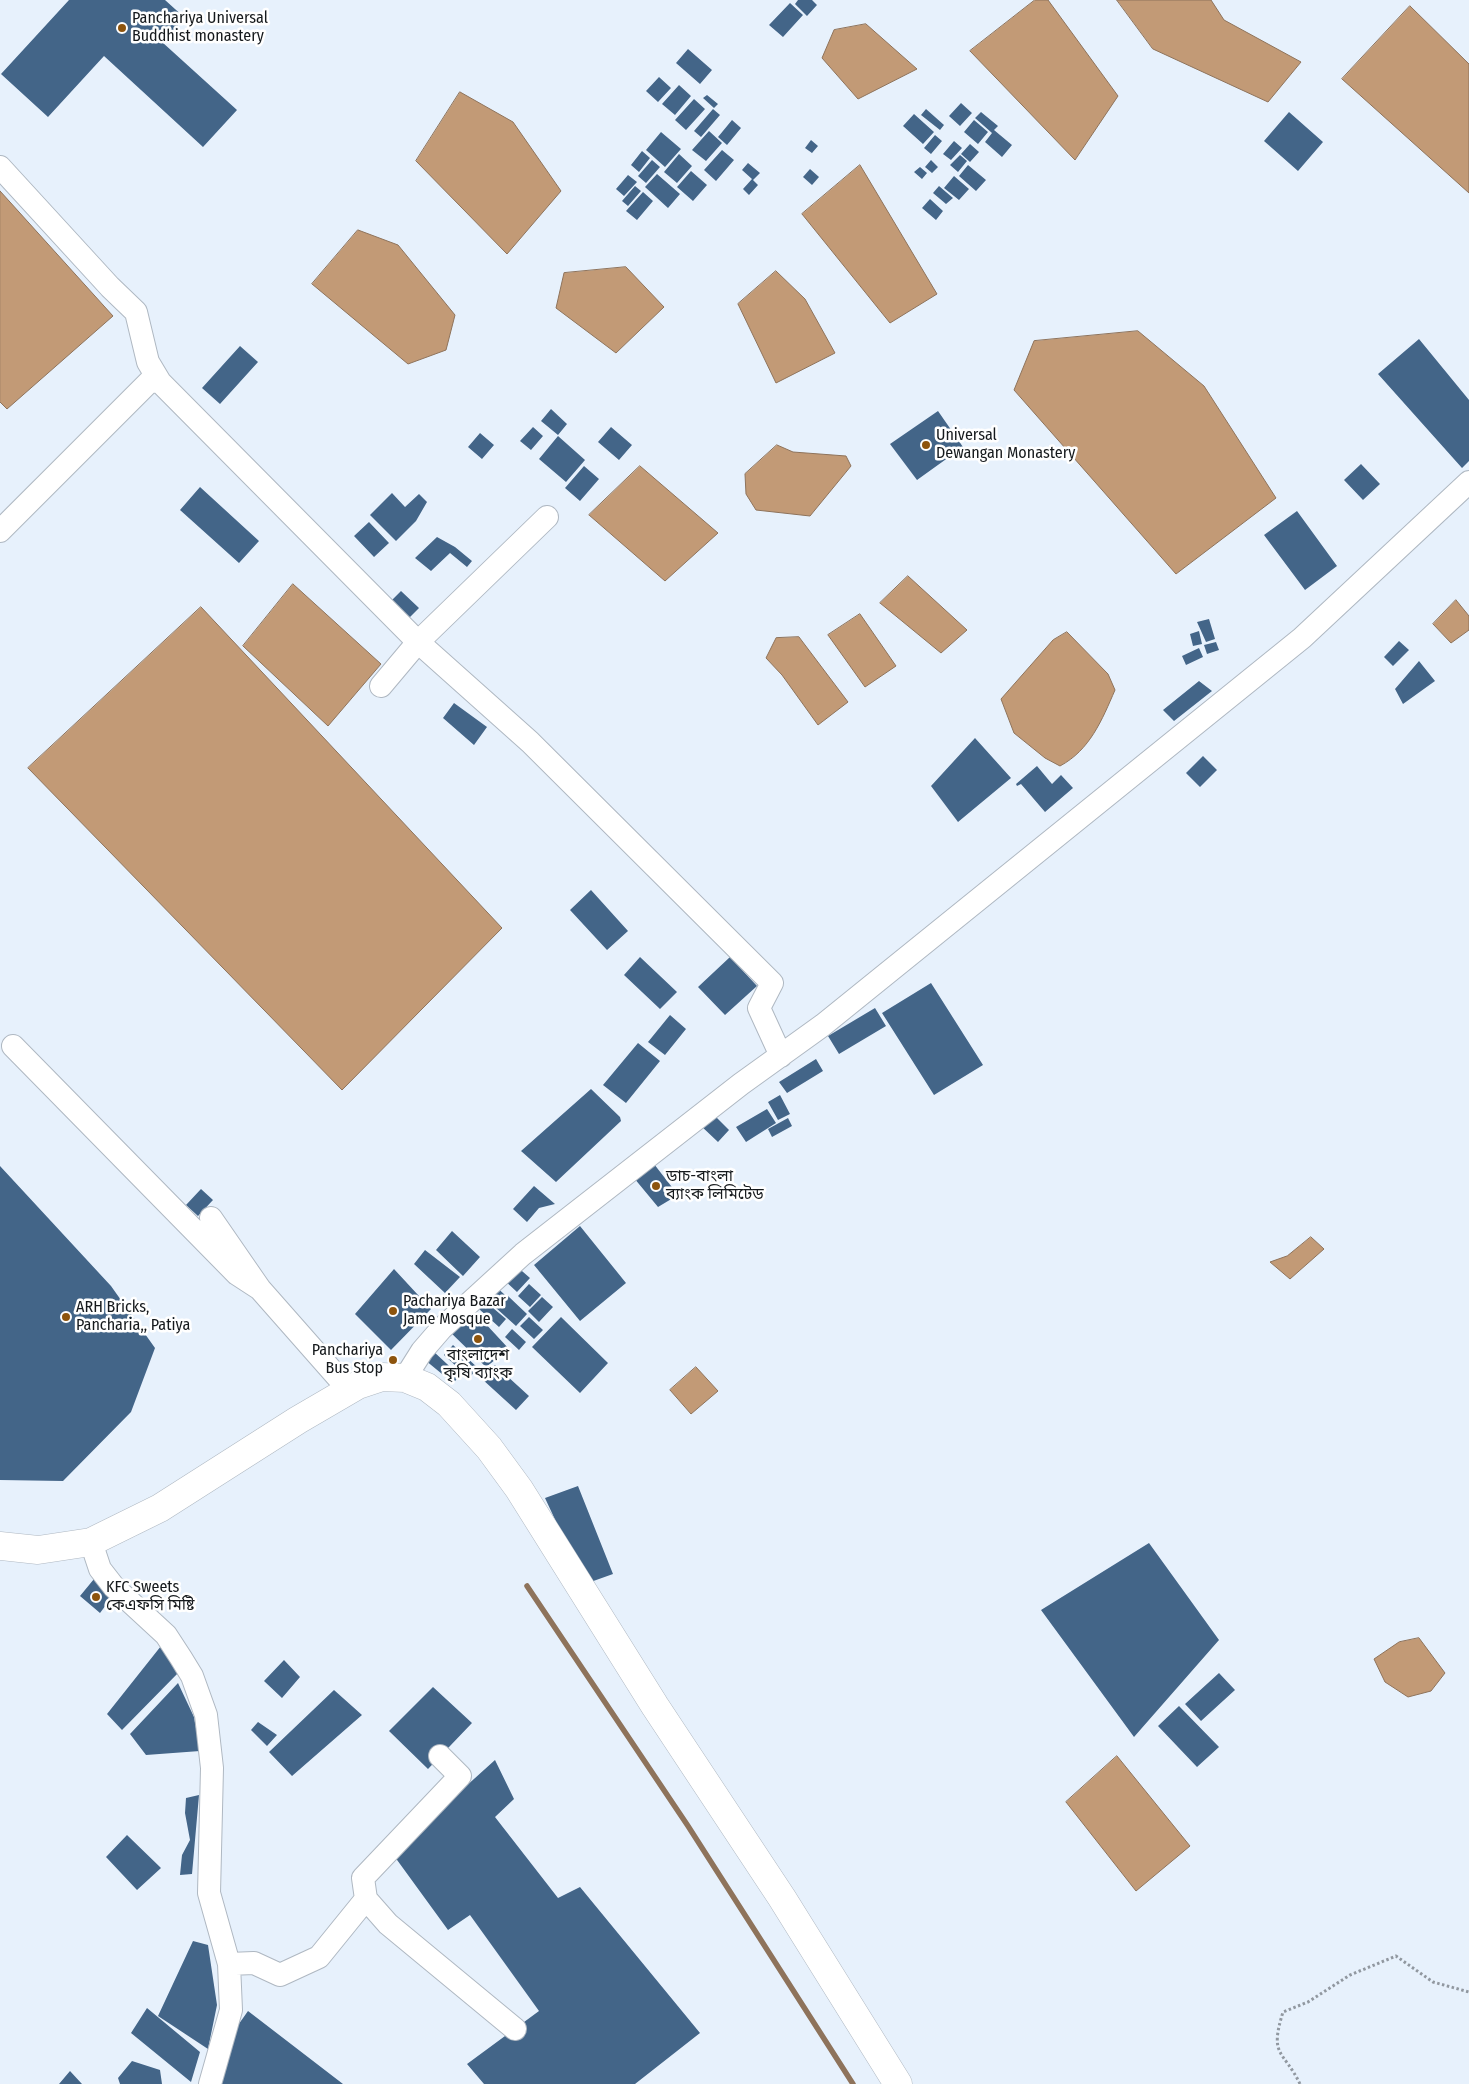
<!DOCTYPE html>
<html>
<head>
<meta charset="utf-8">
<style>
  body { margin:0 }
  canvas { display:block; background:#e7f1fc }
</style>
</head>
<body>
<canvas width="1469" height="2084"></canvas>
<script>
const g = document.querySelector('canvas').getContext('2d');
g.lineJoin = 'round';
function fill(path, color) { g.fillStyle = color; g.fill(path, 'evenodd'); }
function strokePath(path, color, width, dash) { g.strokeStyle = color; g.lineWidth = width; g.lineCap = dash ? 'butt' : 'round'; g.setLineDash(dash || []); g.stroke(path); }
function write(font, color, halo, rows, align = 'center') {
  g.font = font + ' "Fira Sans Condensed","Noto Sans Bengali",sans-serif'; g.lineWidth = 5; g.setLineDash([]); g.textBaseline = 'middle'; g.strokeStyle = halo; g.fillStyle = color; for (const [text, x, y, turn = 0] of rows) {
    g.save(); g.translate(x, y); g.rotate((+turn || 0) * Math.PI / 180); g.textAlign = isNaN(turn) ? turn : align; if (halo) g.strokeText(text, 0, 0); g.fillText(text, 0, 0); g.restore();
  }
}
const water = new Path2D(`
  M1035,0H1048L1118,96L1075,160L970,51Z
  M1117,0H1211L1224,20L1301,62L1268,102L1153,49Z
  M1410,6L1469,64V193L1342,79Z
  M866,24L917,69L858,99L822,58L834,30Z
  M460,92L513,122L561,191L507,254L416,161Z
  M860,165L937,294L890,323L802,214Z
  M0,191L113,316L7,409L0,402Z
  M358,230L398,245L455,315L446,350L408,364L312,284Z
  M626,267L664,307L616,353L556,308L564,273Z
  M776,271L805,299L835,353L776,383L738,304Z
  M1138,331L1204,386L1276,498L1176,574L1014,390L1034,341Z
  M777,445L793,452L846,456L851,466L810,516L756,510L746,494L745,474Z
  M640,466L718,533L665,581L589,515Z
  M908,576L967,630L941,653L880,603Z
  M293,584L381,664L328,726L243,646Z
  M1456,600L1469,616V630L1451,643L1433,624Z
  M201,607L502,928L342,1090L28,768Z
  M860,614L896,666L865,687L828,635Z
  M1067,632L1108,674L1115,690C1102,720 1090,750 1060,766L1045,758L1014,733L1001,699L1053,640Z
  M799,637L848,702L818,725L782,675L766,658L776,638Z
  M1311,1237L1324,1249L1290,1279L1270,1262L1287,1256Z
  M696,1367L718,1391L691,1414L670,1390Z
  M1419,1638L1445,1673L1431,1691L1408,1697L1385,1682L1374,1659L1399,1642Z
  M1117,1756L1190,1846L1136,1891L1066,1802Z`);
const stream = new Path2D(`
  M527,1586L688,1826L853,2084`);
const building = new Path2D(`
  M69,0H165L185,18L162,42L237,110L203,147L104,56L48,117L1,74Z
  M798,0H812L817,5L807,16L795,4Z
  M790,3L803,15L783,37L769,25Z
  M688,49L712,70L700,84L676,63Z
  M659,77L671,88L658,102L646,91Z
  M679,85L691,96L675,115L662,104Z
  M707,95L718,104L714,108L703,98Z
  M694,99L705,109L686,130L675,120Z
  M961,103L972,113L960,126L949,116Z
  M713,109L720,115L701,137L694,131Z
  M926,109L944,125L940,130L921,115Z
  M981,112L998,126L994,130L1012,145L1002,157L985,142L992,133L975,118Z
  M1289,112L1323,142L1298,171L1264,141Z
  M914,114L934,132L923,144L903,126Z
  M732,120L741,128L727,145L718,137Z
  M974,120L988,132L978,144L964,132Z
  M709,131L722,143L706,161L692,150Z
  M661,132L681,149L665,167L646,150Z
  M935,135L942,141L931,154L924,148Z
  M811,140L818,146L812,153L805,148Z
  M954,141L962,148L951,160L943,154Z
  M970,144L979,152L970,162L961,154Z
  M722,150L734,160L716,181L704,170Z
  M642,151L650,158L639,172L631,165Z
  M679,154L692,166L677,183L664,172Z
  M960,155L967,161L958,172L950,165Z
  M652,160L660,167L646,183L638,176Z
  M931,160L938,167L932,173L925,167Z
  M748,163L760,173L753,180L758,185L749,195L743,189L752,179L742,170Z
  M968,165L986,180L976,191L959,176Z
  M920,167L927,173L922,179L914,172Z
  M810,169L819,177L812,185L803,177Z
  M691,171L707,185L693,201L677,187Z
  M657,174L680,194L668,208L645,187Z
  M628,175L637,182L624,196L616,189Z
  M954,176L969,189L959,200L944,188Z
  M635,186L641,191L628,206L622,201Z
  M939,186L953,198L946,204L933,193Z
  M643,192L653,201L637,220L626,211Z
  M930,199L943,211L936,220L922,208Z
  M1419,339L1469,400V461L1462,468L1378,374Z
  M240,346L258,362L220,404L202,388Z
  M551,409L567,424L558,435L541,421Z
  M938,411L963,447L917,480L890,444Z
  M533,427L543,436L531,450L520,441Z
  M611,427L632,445L619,460L598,442Z
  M480,433L494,445L482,459L468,447Z
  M558,436L585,460L566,482L539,459Z
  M1361,464L1380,484L1363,500L1344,480Z
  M584,466L599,479L580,501L565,488Z
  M200,487L259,541L239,563L180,510Z
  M392,493L405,507L419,494L427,502L416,521L396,541L370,515Z
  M1297,511L1337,566L1305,590L1264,535Z
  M369,522L389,543L374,557L354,536Z
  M437,537L455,547L472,561L467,567L450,553L431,571L415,558Z
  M401,591L419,608L407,620L389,603Z
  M1209,619L1215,639L1206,642L1197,622Z
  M1199,631L1202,644L1193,646L1190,634Z
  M1399,641L1409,650L1393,666L1384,657Z
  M1216,642L1219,650L1207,654L1204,645Z
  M1199,648L1203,657L1186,665L1182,656Z
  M1419,661L1435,681L1403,704L1395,689Z
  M1199,681L1212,691L1174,721L1163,710Z
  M454,703L487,727L474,745L443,718Z
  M975,738L1011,778L958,822L931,786Z
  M1203,756L1217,770L1200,787L1186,773Z
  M1037,766L1052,784L1061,775L1073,788L1045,812L1021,784L1017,786L1016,784Z
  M591,890L628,931L607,950L570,910Z
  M640,957L677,992L660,1009L624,975Z
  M730,957L757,986L725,1015L698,987Z
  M931,983L983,1065L934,1095L882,1013Z
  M875,1008L886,1026L839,1054L828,1036Z
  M670,1015L686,1029L665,1055L648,1042Z
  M638,1043L660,1061L626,1103L603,1085Z
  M816,1059L823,1071L787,1093L779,1082Z
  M591,1089L620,1117L621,1121L556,1182L521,1151Z
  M780,1095L790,1114L778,1120L768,1102Z
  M767,1109L776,1123L746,1142L736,1127Z
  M711,1112L729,1130L718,1142L699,1124Z
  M788,1118L792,1126L772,1137L768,1129Z
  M654,1164L678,1195L658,1207L634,1178Z
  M0,1166L111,1286L155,1348L131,1412L63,1481L0,1480Z
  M534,1186L555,1204L539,1208L527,1222L513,1209Z
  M201,1189L213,1200L198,1216L186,1205Z
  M580,1226L626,1283L580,1321L534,1265Z
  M452,1231L480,1257L463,1276L436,1250Z
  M425,1250L460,1277L445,1293L414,1264Z
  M515,1265L530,1278L517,1292L503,1279Z
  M394,1269L431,1309L391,1350L355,1314Z
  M493,1284L505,1295L496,1305L484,1294Z
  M529,1284L541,1295L530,1307L518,1296Z
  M508,1296L527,1314L516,1326L496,1308Z
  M542,1297L553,1307L539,1322L528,1311Z
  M486,1302L506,1319L499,1327L479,1309Z
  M471,1308L509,1349L486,1367L447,1329Z
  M529,1317L543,1330L534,1339L520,1326Z
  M561,1317L608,1363L580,1393L532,1347Z
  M512,1329L526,1342L519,1350L505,1337Z
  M453,1345L478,1368L469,1378L444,1355Z
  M433,1351L460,1376L453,1383L425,1360Z
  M495,1365L529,1396L516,1410L482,1379Z
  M578,1486L613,1574L585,1584L545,1498Z
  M1149,1543L1219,1640L1134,1737L1041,1610Z
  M94,1579L112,1597L100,1613L80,1596Z
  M161,1646L179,1672L122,1730L107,1714Z
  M284,1660L300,1677L282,1698L264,1681Z
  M1219,1673L1235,1690L1201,1721L1185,1704Z
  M178,1683L194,1717L200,1751L146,1755L130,1734Z
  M433,1687L472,1723L428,1769L389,1731Z
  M334,1690L362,1715L292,1776L269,1752Z
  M1179,1706L1219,1747L1197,1767L1158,1726Z
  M258,1722L277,1735L267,1746L251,1730Z
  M495,1760L514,1799L495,1817L558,1898L580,1887L700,2033L635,2084H484L467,2064L539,2011L470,1915L448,1930L392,1853Z
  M199,1795L192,1874L180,1875L182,1855L190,1840L185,1813L186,1798Z
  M127,1835L161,1868L137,1890L106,1857Z
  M193,1941L208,1945L217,2005L208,2049L158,2016Z
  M147,2008L200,2052L191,2082L131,2033Z
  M248,2011L343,2084H220L236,2028Z
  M132,2061L160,2070L162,2084H120L118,2078Z
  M70,2071L82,2084H59Z`);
const path = new Path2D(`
  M1300,2084C1283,2049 1269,2057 1283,2012L1308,2002L1350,1975L1396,1956L1433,1982L1469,1992`);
const minor = new Path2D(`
  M0,167L110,287L136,312L148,362L160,382L418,642L530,742L772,983L759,1008L781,1056
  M0,531L150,381L160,382
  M381,686L418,642L547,517
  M13,1046L237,1274L260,1289
  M211,1218L260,1289L349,1390
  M405,1378L422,1351L441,1329L523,1254L741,1084L823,1025L1302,638L1469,482
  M91,1542L100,1569L114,1587L166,1635L181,1658L192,1676L206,1715L212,1768L209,1893L229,1964L231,2010L210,2084
  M440,1756L460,1776L363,1878L366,1899L388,1924L515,2029
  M229,1964L254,1963L280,1975L319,1957L366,1899`);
const highway = new Path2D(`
  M0,1546L38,1550L91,1542L160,1508L298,1420L358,1385L382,1377L405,1378L427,1387L449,1404L489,1448L519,1489L655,1706L782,1898L898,2084`);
const markers = [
  [122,28,5,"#8d540d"],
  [926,445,5,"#8d540d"],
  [656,1186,5,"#8d540d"],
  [393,1311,5,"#8d540d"],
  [66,1317,5,"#8d540d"],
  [478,1339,5,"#8d540d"],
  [393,1360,5,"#8d540d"],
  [96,1597,5,"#8d540d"]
];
const poiNames = [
  ["Panchariya Universal",132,19],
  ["Buddhist monastery",132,37],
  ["Universal",936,436],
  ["Dewangan Monastery",936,454],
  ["ডাচ-বাংলা",666,1177],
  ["ব্যাংক লিমিটেড",666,1195],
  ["Pachariya Bazar",403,1302],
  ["Jame Mosque",403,1320],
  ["ARH Bricks,",76,1308],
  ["Pancharia,, Patiya",76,1326],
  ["Panchariya",383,1351,"right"],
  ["Bus Stop",383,1369,"right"],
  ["বাংলাদেশ",478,1356,"center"],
  ["কৃষি ব্যাংক",478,1374,"center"],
  ["KFC Sweets",106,1588],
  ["কেএফসি মিষ্টি",106,1606]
];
fill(water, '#c29a76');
strokePath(water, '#8e735b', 1);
strokePath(stream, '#8e735b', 5.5);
fill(building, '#436588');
strokePath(minor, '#afb8c2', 24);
strokePath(highway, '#afb8c2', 29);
strokePath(path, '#9198a0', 3, [2.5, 2.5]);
strokePath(minor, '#fff', 22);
strokePath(highway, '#fff', 28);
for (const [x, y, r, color] of markers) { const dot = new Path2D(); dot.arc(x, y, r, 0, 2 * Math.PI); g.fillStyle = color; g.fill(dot); strokePath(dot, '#fff', 2); }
write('16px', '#15191c', '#fff', poiNames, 'left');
</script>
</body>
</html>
